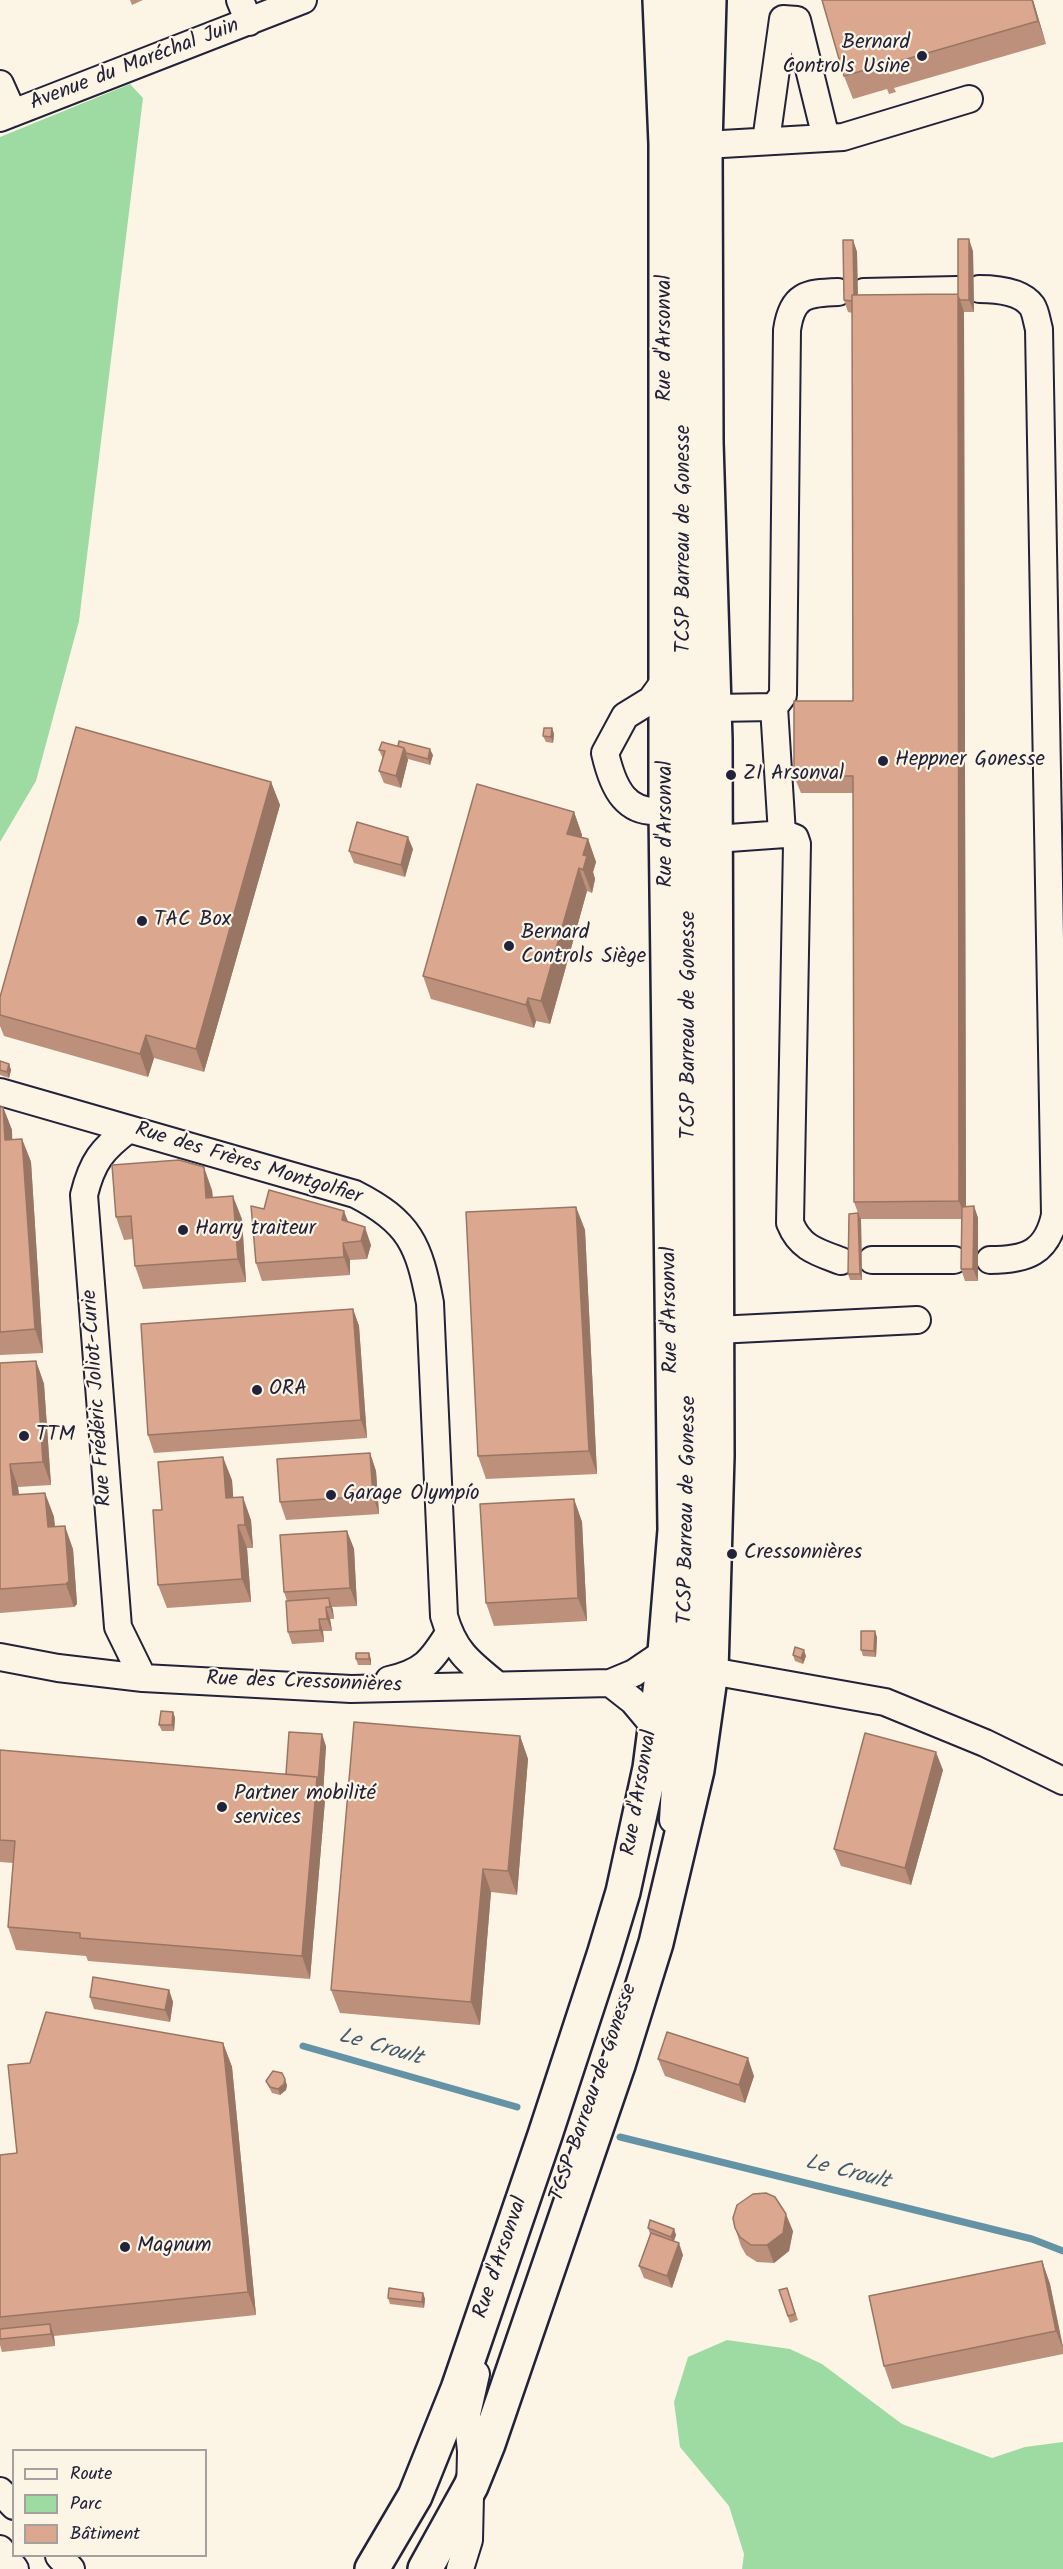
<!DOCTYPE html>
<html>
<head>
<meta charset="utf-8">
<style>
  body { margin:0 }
  #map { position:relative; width:1063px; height:2569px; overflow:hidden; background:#fcf5e5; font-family:Kalam,sans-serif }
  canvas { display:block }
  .legend { position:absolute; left:12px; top:2449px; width:195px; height:108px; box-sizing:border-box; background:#fcf5e5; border:2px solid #a5a1a1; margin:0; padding:8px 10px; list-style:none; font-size:18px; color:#22223b }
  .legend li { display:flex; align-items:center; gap:12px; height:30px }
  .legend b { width:30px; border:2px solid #a5a1a1 }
</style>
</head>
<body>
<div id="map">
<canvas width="1063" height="2569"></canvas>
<ul class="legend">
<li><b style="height:8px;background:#fcf5e5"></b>Route</li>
<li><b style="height:16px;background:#9ddba2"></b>Parc</li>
<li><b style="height:16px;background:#dba88f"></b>Bâtiment</li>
</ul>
</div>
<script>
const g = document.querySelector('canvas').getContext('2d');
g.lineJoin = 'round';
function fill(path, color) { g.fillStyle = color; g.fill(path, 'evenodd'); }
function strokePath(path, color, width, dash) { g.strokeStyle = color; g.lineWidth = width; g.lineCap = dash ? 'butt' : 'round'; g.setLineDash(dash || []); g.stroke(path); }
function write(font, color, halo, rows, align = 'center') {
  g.font = font + ' Kalam,sans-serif'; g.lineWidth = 4.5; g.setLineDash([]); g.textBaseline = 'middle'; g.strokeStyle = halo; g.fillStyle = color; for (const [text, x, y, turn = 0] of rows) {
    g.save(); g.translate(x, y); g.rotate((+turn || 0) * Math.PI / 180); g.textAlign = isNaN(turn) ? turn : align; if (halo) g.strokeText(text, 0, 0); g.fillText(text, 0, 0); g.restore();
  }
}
const green = new Path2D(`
  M130,84L143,98L79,621L36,781L0,842V137Z
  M727,2340L790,2349L822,2364L902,2424L992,2458L1025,2447L1063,2442V2569H742L744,2554L729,2506L680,2447L674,2402L688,2357Z`);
const stream = new Path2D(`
  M303,2046L517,2107
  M620,2137L1032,2239L1063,2251`);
const minor = new Path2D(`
  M240,0L249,22
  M0,84L13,113
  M0,118L303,0
  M766,141L783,19L797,20L826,138
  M705,145L843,137L969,99
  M979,289C996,289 1021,291 1032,306C1036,312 1037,323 1039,329L1055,1215C1047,1253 1026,1260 990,1260
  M864,292L957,290
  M774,707L782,834
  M714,708L774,707L783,695L787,330C792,295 806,293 838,292
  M666,810C626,817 613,788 605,753L625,716L651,700L667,678
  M715,839L785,834L795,838L797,844L790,1223C800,1248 817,1252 841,1261
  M0,1092L355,1194C410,1222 419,1245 430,1303L444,1616C454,1651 469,1662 496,1684
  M129,1129C102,1149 92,1162 84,1195L118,1627L143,1678
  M872,1260H954
  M717,1330L917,1320
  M0,1657L58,1668L143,1678L351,1689L610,1683L634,1673L665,1652
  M711,1671L885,1702L985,1743L1063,1781
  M389,1680C423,1672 431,1662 449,1633
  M610,1683L633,1701L654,1726
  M673,1820L692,1507L683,0
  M0,2491L14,2506
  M0,2549L15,2569
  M59,2556L71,2569
  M460,2569L469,2540L471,2451L467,2414L476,2374`);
const major = new Path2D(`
  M372,2569L415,2496L458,2389L545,2135L604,1955L623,1892L650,1768L665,1652L675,1530L666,810V144L660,0
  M425,2569L471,2486L488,2444L618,2065L656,1943L697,1770L711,1671L717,1456L715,740L706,442L705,145L709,0`);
const wall = new Path2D(`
  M130,0H143L132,5Z
  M1033,0L1046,44L894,88L896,92L889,94L887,89L853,99L844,76Z
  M853,240L857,252L858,295L958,296L973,251L974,312H964L966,1207L974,1206L978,1218V1281H965L961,1269V1219H861L862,1280H850L848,1274L858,1213L854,1202L853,793H801L794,776L853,701L852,313L848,312L844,300Z
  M552,728L554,734L553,743L546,742L543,736Z
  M379,750L433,755L430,765L408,759L401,788L384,783L379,771L383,759Z
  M271,782L280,805L204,1072L154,1058L148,1077L4,1036L0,1026V997Z
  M574,812L582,835V837L588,839L596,862L593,872L595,879L592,893L587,891L550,1024L536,1021L534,1028L431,999L423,976Z
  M413,849L405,877L354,863L349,851Z
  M0,1061L9,1064L11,1070L9,1078L0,1075Z
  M0,1107H3L12,1130V1140L22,1139L31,1162L43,1353L0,1355Z
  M212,1190L213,1197L242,1219L246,1282L143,1289L135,1266L133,1239L124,1240L116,1217Z
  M576,1207L585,1230L597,1474L486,1479L478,1456Z
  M264,1209L348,1222L371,1245L367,1259L350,1260V1275L262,1281L256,1263Z
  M353,1309L359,1326L367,1438L154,1453L148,1435Z
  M36,1361L44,1384L51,1485L18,1487L19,1495L45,1493L54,1517L55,1526L73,1549L77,1604L74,1607L0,1613V1363Z
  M370,1453L376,1471L379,1514L286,1520L280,1502Z
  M232,1480L233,1498L251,1520L253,1548H247L251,1602L167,1608L158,1585L162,1510Z
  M574,1499L582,1522L587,1621L494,1626L486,1603Z
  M347,1531L354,1549L357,1606L332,1607L334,1619H330L332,1631H323L324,1642L292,1644L288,1632L287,1601L284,1592Z
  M877,1637L876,1657L863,1656L861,1650Z
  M793,1655L806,1656L803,1664L795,1661Z
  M356,1659H371V1665H358Z
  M173,1712L175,1718L174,1731H162L159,1725Z
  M520,1736L528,1759L517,1895L491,1892L480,2025L340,2013L331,1990Z
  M326,1746L323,1794L325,1800L310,1979L88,1961L86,1956L16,1950L8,1927L13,1863L0,1862V1750L286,1774Z
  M943,1770L911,1885L841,1866L834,1849Z
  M169,1990L173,2002L170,2022L94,2009L90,1997Z
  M223,2043L232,2067L256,2315L54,2336L55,2346L2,2352L0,2345V2155L17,2153Z
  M658,2059L754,2076L745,2103L665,2076Z
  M266,2081L287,2085L286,2090L280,2095L272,2093Z
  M648,2228L674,2229L676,2235L674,2241L683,2255L672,2288L644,2278L639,2266L650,2234Z
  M735,2228L793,2231L789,2251L774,2263L757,2262L746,2255L741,2246Z
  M1042,2261L1050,2284L1063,2346V2354L892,2389L884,2366Z
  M787,2288L798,2320L790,2323L779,2290Z
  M423,2293L425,2299L424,2308L390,2304L388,2298Z`);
const shadedWall = new Path2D(`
  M1032,0H1033L1046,44L1038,21Z
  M969,239L973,251L974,312L969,300Z
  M853,240L857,252L858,313L854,301Z
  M958,294L964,312L966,1219L959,1201Z
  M552,728L554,734L553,743L551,737Z
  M404,748L408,760L401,788L396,776Z
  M430,749L433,755L430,765L428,759Z
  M271,782L280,805L204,1072L196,1049Z
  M574,812L582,835L576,857L567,834Z
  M408,837L413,849L405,877L401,865Z
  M588,839L596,862L593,872L595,879L592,893L583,870V855Z
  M579,868L587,891L550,1024L541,1001Z
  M528,998L536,1021L534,1028L526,1005Z
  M146,1035L154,1058L148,1077L140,1054Z
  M9,1064L11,1070L9,1078L7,1072Z
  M3,1107L12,1130L13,1163L5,1140Z
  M22,1139L31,1162L43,1353L35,1329Z
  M204,1167L212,1190L214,1221L206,1198Z
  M233,1196L242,1219L246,1282L238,1259Z
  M974,1206L978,1218V1281L973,1269Z
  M576,1207L585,1230L597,1474L589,1451Z
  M344,1211L351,1229L342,1220Z
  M858,1213L861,1219L862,1280L860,1274Z
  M365,1227L371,1245L367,1259L361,1241Z
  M343,1243L350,1260V1275L344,1257Z
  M353,1309L359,1326L367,1438L361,1420Z
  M36,1361L44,1384L51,1485L43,1462Z
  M370,1453L376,1471L379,1514L373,1496Z
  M223,1457L232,1480L235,1521L226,1498Z
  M10,1464L18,1487L21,1519L13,1495Z
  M45,1493L54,1517L56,1550L48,1527Z
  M243,1497L251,1520L253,1548L245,1525Z
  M574,1499L582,1522L587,1621L578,1598Z
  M238,1525L247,1548L251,1602L242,1579Z
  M65,1526L73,1549L77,1604L74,1607L66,1584Z
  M347,1531L354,1549L357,1606L350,1588Z
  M329,1598L333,1610L334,1619L330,1607Z
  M326,1607L330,1619L332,1631L327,1619Z
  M319,1619L323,1631L324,1642L320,1630Z
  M875,1631L877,1637L876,1657L874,1651Z
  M804,1650L806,1656L803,1664L801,1658Z
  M369,1653L371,1659V1665L369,1659Z
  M173,1712L175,1718L174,1731L172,1725Z
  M322,1734L326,1746L323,1794L325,1800L310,1979L302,1956L317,1777Z
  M520,1736L528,1759L517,1895L508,1871Z
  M936,1752L943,1770L911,1885L905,1868Z
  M483,1869L491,1892L480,2025L471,2002Z
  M169,1990L173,2002L170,2022L165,2010Z
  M223,2043L232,2067L256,2315L248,2292Z
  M748,2058L754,2076L745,2103L739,2085Z
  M285,2079L287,2085L286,2090L280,2095L278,2089Z
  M786,2214L793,2231L789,2251L774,2263L767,2245Z
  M674,2229L676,2235L673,2243L671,2237Z
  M679,2243L683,2255L672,2288L667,2276Z
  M1042,2261L1050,2284L1063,2349L1056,2331Z
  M423,2293L425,2299L424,2308L422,2302Z
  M50,2324L54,2336L55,2346L51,2334Z`);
const building = new Path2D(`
  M822,0H1032L1038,21L886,65L887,69L881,71L879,66L844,76Z
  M958,239H969V300H960L958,296Z
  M843,240H853L854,295H852V301L844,300Z
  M958,294L959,1201L854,1202L853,776H794V701H853L852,295Z
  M76,727L271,782L196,1049L146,1035L140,1054L0,1015V997Z
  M544,728H552L551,737L543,736Z
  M399,741L430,749L428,759L406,753L404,748L398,746Z
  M382,742L404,748L396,776L379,771L385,751L379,750Z
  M477,784L574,812L567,834L588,839L583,855L587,856L583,870L579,868L541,1001L528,998L526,1005L423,976Z
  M357,822L408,837L401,865L349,851Z
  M0,1061L9,1064L7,1072L0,1070Z
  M0,1107H3L5,1140L22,1139L35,1329L0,1332Z
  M179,1160L204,1167L206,1198L233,1196L238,1259L135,1266L131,1216L116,1217L112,1165Z
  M269,1190L344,1211L342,1220L365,1227L361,1241L343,1243L344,1257L256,1263L251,1206L264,1209Z
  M974,1206L973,1269H961L962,1207Z
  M576,1207L589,1451L478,1456L466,1212Z
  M858,1213L860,1274H848L849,1214Z
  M353,1309L361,1420L148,1435L141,1324Z
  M36,1361L43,1462L10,1464L13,1495L45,1493L48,1527L65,1526L69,1581L66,1584L0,1589V1363Z
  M370,1453L373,1496L280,1502L277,1459Z
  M223,1457L226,1498L243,1497L245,1525H238L242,1579L158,1585L153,1510H162L158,1462Z
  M574,1499L578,1598L486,1603L480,1504Z
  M347,1531L350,1588L284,1592L280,1535Z
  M329,1598L330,1607H326L327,1619H319L320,1630L288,1632L286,1601Z
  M861,1631H875L874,1651L861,1650Z
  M795,1647L804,1650L801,1658L793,1655Z
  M356,1653H369V1659H356Z
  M161,1711L173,1712L172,1725H159Z
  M354,1722L520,1736L508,1871L483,1869L471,2002L331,1990Z
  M289,1732L322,1734L318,1782L317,1777L286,1774Z
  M865,1733L936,1752L905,1868L834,1849Z
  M0,1750L317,1777L302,1956L80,1938V1933L8,1927L15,1841L0,1840Z
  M93,1977L169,1990L165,2010L90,1997Z
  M46,2012L223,2043L248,2292L0,2317V2155L17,2153L8,2065L30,2063Z
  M667,2032L748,2058L739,2085L658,2059Z
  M273,2071L282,2073L285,2079L284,2084L278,2089L270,2087L266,2081Z
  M766,2193L775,2197L786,2214L783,2233L767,2245H751L740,2237L735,2228L733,2218L737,2205L753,2194Z
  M650,2220L674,2229L671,2237L648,2228Z
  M651,2233L679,2243L667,2276L639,2266Z
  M1042,2261L1056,2331L884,2366L869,2296Z
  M389,2288L423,2293L422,2302L388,2298Z
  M787,2288L795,2314L788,2316L779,2290Z
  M50,2324L51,2334L0,2339V2329Z`);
const markers = [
  [922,56,6,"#22223b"],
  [883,761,6,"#22223b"],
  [731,775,6,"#22223b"],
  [142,921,6,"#22223b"],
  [509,946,6,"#22223b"],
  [183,1230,6,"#22223b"],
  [257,1390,6,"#22223b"],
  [24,1436,6,"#22223b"],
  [331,1495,6,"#22223b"],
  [732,1554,6,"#22223b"],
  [222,1807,6,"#22223b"],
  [125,2247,6,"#22223b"]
];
const poiNames = [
  ["Bernard",910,44,"right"],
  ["Controls Usine",910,68,"right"],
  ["Heppner Gonesse",895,761],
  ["ZI Arsonval",743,775],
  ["TAC Box",154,921],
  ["Bernard",521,934],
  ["Controls Siège",521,958],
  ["Harry traiteur",195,1230],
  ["ORA",269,1390],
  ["TTM",36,1436],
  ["Garage Olympío",343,1495],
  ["Cressonnières",744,1554],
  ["Partner mobilité",234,1795],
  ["services",234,1819],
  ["Magnum",137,2247]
];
const streetNames = [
  ["Avenue du Maréchal Juin",135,66,-21],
  ["Rue d'Arsonval",666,338,-90],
  ["TCSP Barreau de Gonesse",685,539,-90],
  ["Rue d'Arsonval",667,824,-90],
  ["TCSP Barreau de Gonesse",690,1025,-90],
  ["Rue des Frères Montgolfier",248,1165,17],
  ["Rue d'Arsonval",672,1310,-91],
  ["Rue Frédéric Joliot-Curie",99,1398,-94],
  ["TCSP Barreau de Gonesse",689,1510,-89],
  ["Rue des Cressonnières",304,1684,2],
  ["Rue d'Arsonval",641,1793,-80],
  ["TCSP Barreau de Gonesse",595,2093,-71],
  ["Rue d'Arsonval",502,2258,-71]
];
const waterNames = [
  ["Le Croult",380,2049,16],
  ["Le Croult",847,2174,14]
];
fill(green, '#9ddba2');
strokePath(stream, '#6493a5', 7);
strokePath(minor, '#22223b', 30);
strokePath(major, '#22223b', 38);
strokePath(minor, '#fcf5e5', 26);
strokePath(major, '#fcf5e5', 33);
fill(wall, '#bc907b');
fill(shadedWall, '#997664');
fill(building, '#dba88f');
strokePath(building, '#997664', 1.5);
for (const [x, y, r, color] of markers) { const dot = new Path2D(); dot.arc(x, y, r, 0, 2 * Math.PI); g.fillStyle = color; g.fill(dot); strokePath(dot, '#fcf5e5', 2); }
write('21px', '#22223b', '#fcf5e5', poiNames, 'left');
write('21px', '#22223b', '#fcf5e5', streetNames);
write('italic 22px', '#435b70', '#fcf5e5', waterNames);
</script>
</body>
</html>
